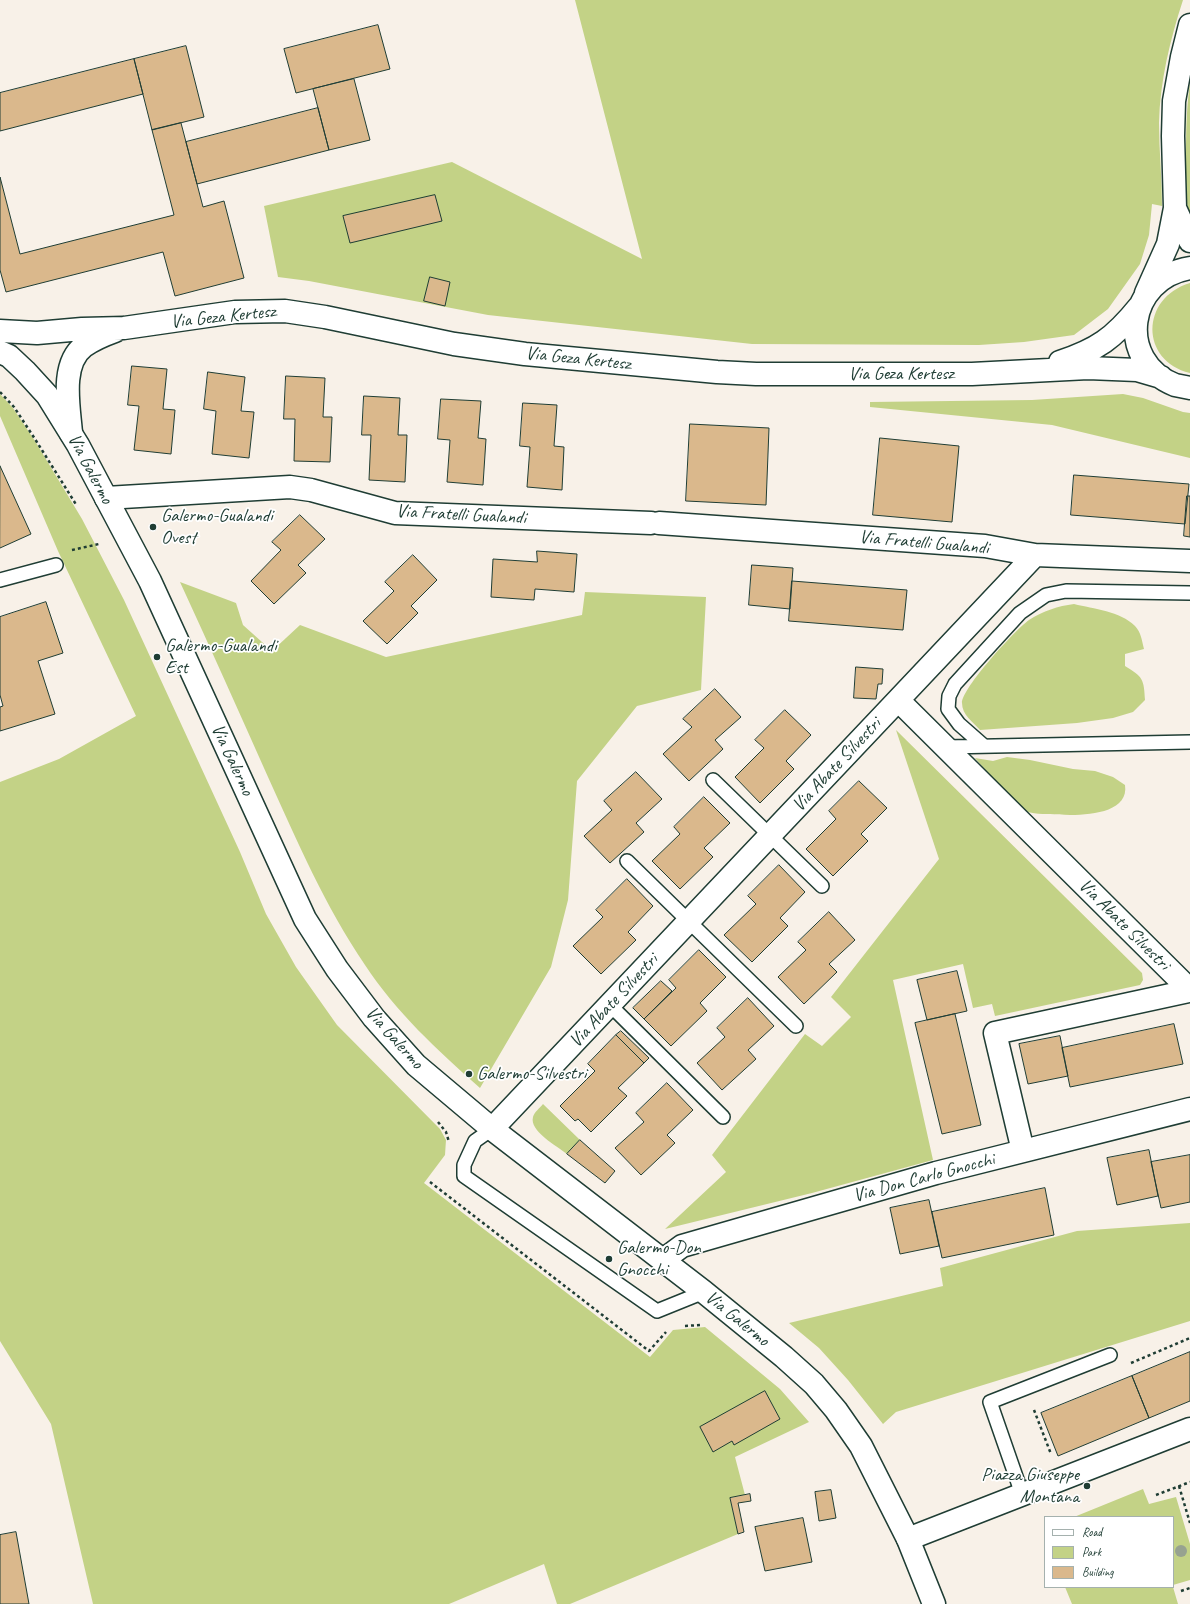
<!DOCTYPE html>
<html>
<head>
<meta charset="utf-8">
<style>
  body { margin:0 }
  #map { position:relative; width:1190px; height:1604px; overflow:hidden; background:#f8f1e8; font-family:Caveat,sans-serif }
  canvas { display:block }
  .legend { position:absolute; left:1044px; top:1516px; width:130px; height:72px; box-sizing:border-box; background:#fff; border:1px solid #a5b1ae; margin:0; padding:5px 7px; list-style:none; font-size:12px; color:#1f3d34 }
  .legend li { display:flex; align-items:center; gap:8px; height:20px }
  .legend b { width:20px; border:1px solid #a5b1ae }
</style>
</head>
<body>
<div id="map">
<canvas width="1190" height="1604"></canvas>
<ul class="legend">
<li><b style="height:5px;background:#fff"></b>Road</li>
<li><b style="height:11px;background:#c3d286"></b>Park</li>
<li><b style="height:11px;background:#dab88c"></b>Building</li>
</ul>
</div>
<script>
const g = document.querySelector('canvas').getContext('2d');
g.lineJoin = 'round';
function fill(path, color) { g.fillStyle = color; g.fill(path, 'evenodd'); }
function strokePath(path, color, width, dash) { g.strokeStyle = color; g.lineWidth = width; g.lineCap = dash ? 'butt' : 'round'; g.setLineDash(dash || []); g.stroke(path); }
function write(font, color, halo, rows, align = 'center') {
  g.font = font + ' Caveat,sans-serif'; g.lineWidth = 3.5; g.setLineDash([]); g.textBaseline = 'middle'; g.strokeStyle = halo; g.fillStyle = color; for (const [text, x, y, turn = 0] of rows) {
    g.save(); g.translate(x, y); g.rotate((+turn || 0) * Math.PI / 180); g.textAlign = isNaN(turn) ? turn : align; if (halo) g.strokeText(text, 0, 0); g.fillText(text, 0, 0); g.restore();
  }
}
const green = new Path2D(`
  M575,0H1183C1170,40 1160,81 1159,123C1159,151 1162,178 1162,206L1152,204L1149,235L1140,264L1108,309L1074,335L1024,342L979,345L752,344L488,315L309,281L278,277L264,206L452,162L642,259Z
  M1190,83V215C1184,199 1186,181 1186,163C1186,136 1186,110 1190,83Z
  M1190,283V373C1140,361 1140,298 1190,283Z
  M0,394L13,408L35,441L82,519L124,600L240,852L266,914L296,967L337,1025L440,1129L446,1140L445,1155L424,1183L650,1357L673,1330L705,1327L780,1389L809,1422L735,1457L745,1495L730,1498L738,1534L570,1604H557L544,1564L449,1604H93L51,1424L0,1341V782L59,759L136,716L58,551L0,416Z
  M1123,394L1143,398L1183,412L1190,413V458L1052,425L870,407V402L1032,400Z
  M180,582L236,603L243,625L272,651L300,625L386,657L582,615L585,592L706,597L701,690L637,706L577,781L568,900L551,967L480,1088C437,1050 396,1012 365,965C325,906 297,841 268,777C239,712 210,647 180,582Z
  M1074,604C1094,609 1120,611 1135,626C1141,632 1142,641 1144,649L1125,654V666C1143,677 1144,679 1145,700L1133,712L1113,718L1077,723L980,730C973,722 962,715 962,703C962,688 1015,630 1029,620C1043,611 1058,606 1074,604Z
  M896,730L1142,973L1143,980L1140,985L995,1016L992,1004L973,1008L963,964L893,980L933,1160L812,1193L665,1229L726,1172L712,1155L805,1034L822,1046L851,1017L831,997L939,859Z
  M1007,757L1030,760L1073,769L1095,771L1113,777L1125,785C1130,818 1071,816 1050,814C1041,814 1027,814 1020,808C1015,804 1010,798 1006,792C995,781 985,770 975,758L993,761Z
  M543,1104L580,1140L567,1154C557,1146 529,1131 533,1117C534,1112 540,1108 543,1104Z
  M1190,1223V1321L896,1412L883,1424L848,1380L819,1348L789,1323L943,1286L940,1268L1077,1231Z
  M1143,1489L1149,1504L1176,1497L1190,1544V1580L1173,1585V1517H1074Z
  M1065,1587H1173L1178,1604H1072Z`);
const building = new Path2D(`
  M378,25L390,69L296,93L284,49Z
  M186,46L204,117L152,130L134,59Z
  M134,59L143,94L0,131V93Z
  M354,79L370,140L329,150L313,89Z
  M318,108L329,150L197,184L186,142Z
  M181,123L203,207L224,201L244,278L175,296L163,252L6,292L0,270V177L20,254L174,215L152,130Z
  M435,195L442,221L350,243L343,216Z
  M430,277L450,282L445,306L424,301Z
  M132,366L167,369L163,409L175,410L171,454L134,450L139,406L128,405Z
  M208,372L245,377L241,411L254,412L249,458L212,454L216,411L204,409Z
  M286,376L325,378L323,417H332L330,462L294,461L295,419H284Z
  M364,396L400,398L398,435H407L405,482L369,480L371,435H362Z
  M441,399L481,401L478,438L486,439L483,485L447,482L450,440L438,439Z
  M523,403L557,405L554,446L564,447L562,490L527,487L530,447L520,446Z
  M690,424L769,428L766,505L686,501Z
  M880,438L959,446L952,522L873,515Z
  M0,466L31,534L0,548Z
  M1074,475L1189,484L1185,524L1071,515Z
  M1187,496H1190V537L1184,536Z
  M300,515L325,539L298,565L306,573L274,604L251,581L281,550L272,542Z
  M537,551L577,554L574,592L535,589L534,600L491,597L493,559L537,562Z
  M413,555L437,580L411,606L418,613L387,644L363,621L394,591L385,582Z
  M752,565L793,568L790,609L749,605Z
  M792,581L907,590L903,630L789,621Z
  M46,602L63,653L38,661L55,714L0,731V707L3,706L0,695V617Z
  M856,667L883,669L882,684H878L876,699L854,698Z
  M715,689L741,717L715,740L723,749L689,781L663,754L692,727L683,719Z
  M785,710L811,735L786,761L794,769L760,803L735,777L764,748L755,740Z
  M636,772L662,799L636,823L644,832L610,863L584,836L612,810L604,801Z
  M859,781L887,808L861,834L868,841L833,876L806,849L836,819L829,811Z
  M704,797L730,823L704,848L713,857L680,889L652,861L680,834L674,827Z
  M779,865L805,892L780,918L788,926L752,962L724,935L756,904L748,896Z
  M627,879L653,906L628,932L636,940L601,974L573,946L603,917L596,910Z
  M829,912L855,940L829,964L837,972L804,1004L778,977L806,950L798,942Z
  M699,950L726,977L700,1003L707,1011L671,1046L644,1019L676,988L669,980Z
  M957,971L967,1011L927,1020L917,980Z
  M661,981L672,991L644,1019L633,1008Z
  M748,998L774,1026L748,1050L756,1059L722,1090L697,1063L725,1037L717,1028Z
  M955,1014L981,1125L942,1134L915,1023Z
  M1174,1024L1183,1064L1070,1087L1062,1048Z
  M621,1031L649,1058L644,1063L616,1035Z
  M616,1035L644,1063L618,1088L627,1096L591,1132L578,1119L575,1121L560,1106L595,1071L588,1064Z
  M1060,1036L1068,1076L1028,1084L1019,1044Z
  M667,1083L693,1110L667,1135L675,1143L641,1175L615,1148L644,1122L636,1113Z
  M580,1140L615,1171L605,1183L567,1154Z
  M1149,1150L1158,1196L1117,1205L1107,1158Z
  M1190,1155V1202L1161,1208L1151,1162Z
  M1045,1188L1054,1235L942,1258L932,1212Z
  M929,1200L939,1246L900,1254L890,1208Z
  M1190,1352V1401L1149,1418L1132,1376Z
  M1132,1376L1149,1418L1058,1456L1041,1413Z
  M765,1391L780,1419L734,1445L732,1441L713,1452L700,1427Z
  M831,1490L836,1518L819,1521L815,1492Z
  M750,1494L751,1501L738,1503L744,1532L738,1534L730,1498Z
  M803,1518L812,1562L765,1571L755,1527Z
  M16,1532L29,1604H0V1535Z`);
const path = new Path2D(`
  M0,392L14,407L35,439L77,506
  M72,550L99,544
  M438,1122L446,1132L449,1142
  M430,1182L649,1351L666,1332
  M685,1326L700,1325
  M1131,1363L1190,1338
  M1034,1410L1051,1454
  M1179,1486L1190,1523
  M1156,1495L1190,1482
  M1181,1591L1190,1588`);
const lane = new Path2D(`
  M0,580L56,565
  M984,746L959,724L948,709L949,696L955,684L1020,613L1046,595L1066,591L1190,593
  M946,747L1190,742
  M713,780L822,886
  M627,861L796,1026
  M610,1005L723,1117
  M492,1129L475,1141L464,1165V1176L657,1311L704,1292
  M1022,1494L990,1402L1110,1355`);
const street = new Path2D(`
  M1175,208L1190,241
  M1190,268C1127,278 1115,361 1175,385C1180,386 1185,387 1190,388
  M1146,293L1168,244L1175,208L1173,136L1174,101L1182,57L1190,25
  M0,331L37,333L82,329L124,328L235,312L285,311L325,317L454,344L525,354L717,372L756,374H972L1088,368L1137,370L1161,377
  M1060,362C1097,350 1114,338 1139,307
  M71,433C69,407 60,364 84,346C94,339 104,335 115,331
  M106,498L290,487L311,490L395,513L651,523
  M659,523L985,546L1035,555L1190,561
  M898,700L1035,555
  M492,1129L898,700L1190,990
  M1023,1151L995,1033L1189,991
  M663,1260L682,1246L936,1173L1190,1109
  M908,1539L1190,1429`);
const secondary = new Path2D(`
  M0,352L9,356L25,371L47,395L78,445L150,581L305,919L337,969L374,1018L416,1065L492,1129L704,1292L784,1357L814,1384L836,1410L861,1446L908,1539L934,1604`);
const trees = [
  [1181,1551]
];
const markers = [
  [153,527,4,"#1f3d34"],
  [157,657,4,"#1f3d34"],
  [469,1074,4,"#1f3d34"],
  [609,1259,4,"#1f3d34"],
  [1087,1486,4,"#1f3d34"]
];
const streetNames = [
  ["Via Geza Kertesz",223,317,-6],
  ["Via Geza Kertesz",578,359,6],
  ["Via Geza Kertesz",901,374],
  ["Via Galermo",90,469,62],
  ["Via Fratelli Gualandi",461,515,3],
  ["Via Fratelli Gualandi",924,543,5],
  ["Via Galermo",232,760,65],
  ["Via Abate Silvestri",837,765,-47],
  ["Via Abate Silvestri",1124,925,45],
  ["Via Abate Silvestri",614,1001,-47],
  ["Via Galermo",394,1038,48],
  ["Via Don Carlo Gnocchi",924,1178,-15],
  ["Via Galermo",737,1319,39]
];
const poiNames = [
  ["Galermo-Gualandi",161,516],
  ["Ovest",161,538],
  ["Galermo-Gualandi",165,646],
  ["Est",165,668],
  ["Galermo-Silvestri",477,1074],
  ["Galermo-Don",617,1248],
  ["Gnocchi",617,1270],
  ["Piazza Giuseppe",1079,1475,"right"],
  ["Montana",1079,1497,"right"]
];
fill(green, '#c3d286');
fill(building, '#dab88c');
strokePath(building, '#1f3d34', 1);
strokePath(lane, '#1f3d34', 16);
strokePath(street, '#1f3d34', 25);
strokePath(secondary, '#1f3d34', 25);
strokePath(path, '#1f3d34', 2.5, [3, 3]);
strokePath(lane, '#fff', 13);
strokePath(street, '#fff', 22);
strokePath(secondary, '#fff', 22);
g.fillStyle = '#97a290';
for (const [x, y] of trees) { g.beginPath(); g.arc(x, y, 6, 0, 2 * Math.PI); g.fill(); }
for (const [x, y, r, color] of markers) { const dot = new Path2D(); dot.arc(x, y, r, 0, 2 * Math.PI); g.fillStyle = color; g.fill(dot); strokePath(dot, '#fff', 1.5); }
write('19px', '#1f3d34', '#fff', streetNames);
write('19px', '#1f3d34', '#fff', poiNames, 'left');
</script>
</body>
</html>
